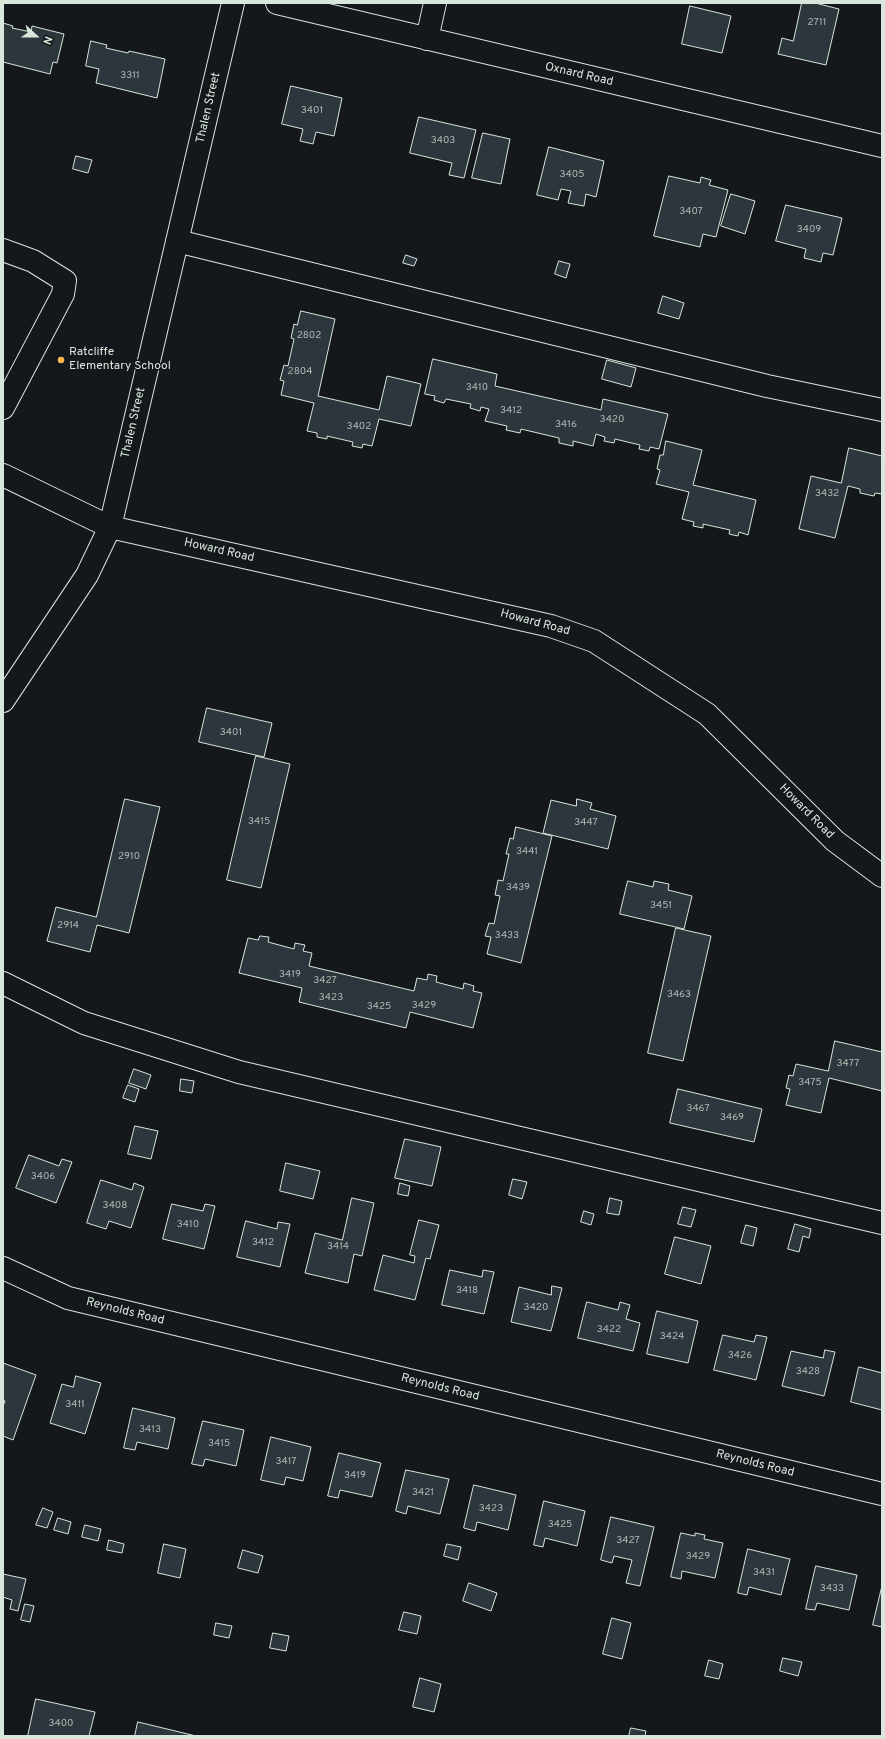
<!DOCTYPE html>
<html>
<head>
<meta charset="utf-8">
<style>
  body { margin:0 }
  #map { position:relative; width:885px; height:1739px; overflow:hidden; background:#14181c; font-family:Overpass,sans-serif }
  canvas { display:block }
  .frame { position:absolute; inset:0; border:4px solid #d8e6dc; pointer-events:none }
  .north { position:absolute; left:16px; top:16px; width:40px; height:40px; -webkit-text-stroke:3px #14181c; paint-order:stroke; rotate:111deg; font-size:11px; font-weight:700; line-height:16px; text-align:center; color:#d8e6dc }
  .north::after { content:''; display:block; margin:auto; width:14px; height:18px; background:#d8e6dc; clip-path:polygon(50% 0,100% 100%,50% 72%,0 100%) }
</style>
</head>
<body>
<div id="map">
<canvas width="885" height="1739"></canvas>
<div class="frame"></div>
<div class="north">N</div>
</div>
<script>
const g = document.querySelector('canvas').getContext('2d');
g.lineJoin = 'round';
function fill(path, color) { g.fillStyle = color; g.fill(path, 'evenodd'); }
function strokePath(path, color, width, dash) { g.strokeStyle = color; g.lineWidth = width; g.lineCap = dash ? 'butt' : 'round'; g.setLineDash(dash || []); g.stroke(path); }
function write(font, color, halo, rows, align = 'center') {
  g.font = font + ' Overpass,sans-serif'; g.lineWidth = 3; g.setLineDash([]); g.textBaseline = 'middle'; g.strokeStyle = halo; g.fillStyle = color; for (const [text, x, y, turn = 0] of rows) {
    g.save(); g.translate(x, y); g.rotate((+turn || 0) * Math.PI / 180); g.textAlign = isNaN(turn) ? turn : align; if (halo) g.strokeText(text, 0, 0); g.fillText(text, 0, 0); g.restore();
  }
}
const building = new Path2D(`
  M802,3H815L839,9L826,65L778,54L782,38L793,41Z
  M690,6L731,16L722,53L682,44Z
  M3,23L13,26L12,28L31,32L32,26L64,34L57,63L53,62L50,74L3,62Z
  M91,41L107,45L106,48L128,53L129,51L165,59L157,98L96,83L99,69L86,66Z
  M291,86L342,98L334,136L316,132L313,144L300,141L303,129L282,124Z
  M419,117L476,130L464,178L449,175L452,163L410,153Z
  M483,133L510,139L501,184L472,178Z
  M549,147L604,161L596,197L586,194L584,206L568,203L571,191L561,189L558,200L537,195Z
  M76,156L92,160L88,173L73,169Z
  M669,176L700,183L701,177L711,180L709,185L728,190L716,237L703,234L700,247L654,236Z
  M731,194L755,201L745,234L721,226Z
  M786,205L842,218L833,255L823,253L821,262L804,258L806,249L776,241Z
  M406,255L417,259L414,266L403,263Z
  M559,261L570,264L566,278L555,274Z
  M663,296L684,303L679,319L658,313Z
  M301,311L335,319L318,396L379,410L387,376L421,384L411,426L379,419L372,446L363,444L362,448L352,446L353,442L327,436V439L317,437V433L307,431L314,403L281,395L284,381L280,380L284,365L288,366L294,339L291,338L294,324L297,325Z
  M433,359L497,374L495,386L601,410L603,399L668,414L659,449L650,447L649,451L639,449L640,445L615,439L614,443L604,441L605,437L596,434L593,446L573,441V446L559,443V438L521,429L520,433L506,430L507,426L485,421L489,409L481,407L480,411L470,408L471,404L446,399L444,403L434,400L435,396L425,394Z
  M607,360L636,368L631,387L602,379Z
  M666,441L702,450L693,485L756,500L748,535L739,532L738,536L729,534L730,530L703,524V528L693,526L694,522L682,519L689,492L656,484L660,470L657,469L660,455H663Z
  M849,448L882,456V494L875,493L874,496L860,493V489L848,486L835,538L799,529L811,476L841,483Z
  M207,708L272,723L264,757L199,742Z
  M256,756L290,764L261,888L227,880Z
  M125,799L160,807L129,933L97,925L90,952L47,941L56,907L96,917Z
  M577,799L592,803L590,809L616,816L608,849L543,833L551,800L576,806Z
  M516,827L552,836L521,963L487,954L491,937L485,936L489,923L494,924L500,896L495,895L498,880L503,881L509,854H506L510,838L513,839Z
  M628,881L653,887L654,881L669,884L668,890L692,896L684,929L620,914Z
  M676,928L711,936L683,1061L648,1053Z
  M260,936L269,937L268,942L294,949L295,943L305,945L303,951L312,953L309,966L414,991L417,978L427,980L428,974L437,976L436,982L463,989L464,983L474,986L473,991L482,993L473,1028L410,1012L406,1028L299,1002L302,988L239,973L248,938L258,940Z
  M835,1041L882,1052V1091L829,1078L821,1113L786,1105L790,1089L786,1088L789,1075L793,1076L796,1064L828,1071Z
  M134,1069L151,1075L146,1089L129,1083Z
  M181,1079L194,1081L192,1093L180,1091Z
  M128,1085L139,1089L135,1102L123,1098Z
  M678,1089L762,1109L754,1142L670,1123Z
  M135,1126L158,1131L151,1159L128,1154Z
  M405,1139L441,1147L432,1186L395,1178Z
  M29,1155L59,1166L62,1159L72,1162L56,1203L16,1188Z
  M286,1163L320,1171L313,1199L280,1191Z
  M513,1179L527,1182L522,1199L509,1195Z
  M101,1180L132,1190L134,1183L144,1187L131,1228L109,1221L106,1229L87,1223Z
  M400,1183L410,1186L408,1196L398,1194Z
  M352,1198L374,1203L362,1256L354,1254L348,1283L305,1273L315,1233L342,1240Z
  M610,1198L622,1201L619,1215L607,1213Z
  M172,1204L203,1211L205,1204L215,1206L204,1249L163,1239Z
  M683,1207L696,1210L691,1227L678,1224Z
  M584,1211L594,1214L591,1225L581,1222Z
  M419,1220L439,1225L430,1259L426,1258L415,1300L374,1290L383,1255L414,1263L415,1256L410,1255Z
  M246,1221L277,1229L278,1222L290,1224L280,1267L237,1257Z
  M795,1224L811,1229L809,1238L803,1236L799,1252L788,1249Z
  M746,1225L757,1228L753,1246L741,1243Z
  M675,1237L711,1246L701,1284L665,1274Z
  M450,1270L482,1277L483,1270L494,1272L484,1314L442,1305Z
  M552,1286L562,1288L551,1331L511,1322L519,1287L551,1295Z
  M587,1302L618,1310L620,1302L630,1305L626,1319L640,1323L633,1351L578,1338Z
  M657,1311L698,1321L688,1363L647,1354Z
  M723,1335L754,1342L756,1335L767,1337L756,1380L714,1370Z
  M825,1350L835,1352L824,1396L782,1386L791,1351L823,1358Z
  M3,1363L36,1375L13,1440L3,1436V1406L5,1401L3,1400Z
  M859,1367L882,1373V1410L851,1402Z
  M76,1376L101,1383L85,1434L50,1423L62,1384L73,1387Z
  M133,1408L175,1418L168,1449L137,1442L135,1450L124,1448Z
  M203,1421L244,1430L236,1466L205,1459L203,1466L192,1464Z
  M271,1437L311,1447L303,1481L286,1477L284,1485L261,1480Z
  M339,1453L381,1463L372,1497L340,1490L338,1498L328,1496Z
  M406,1470L449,1479L440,1514L408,1506L406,1514L396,1511Z
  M474,1485L516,1495L508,1530L477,1522L475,1531L464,1528Z
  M544,1501L585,1511L577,1546L545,1538L543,1547L534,1545Z
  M43,1508L53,1512L47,1528L36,1525Z
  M611,1517L654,1527L640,1586L626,1583L632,1560L614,1556L612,1563L601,1560Z
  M58,1518L71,1522L68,1534L54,1530Z
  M85,1525L101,1529L98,1541L82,1537Z
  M681,1533L695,1536V1533L705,1535L704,1539L723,1543L715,1578L682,1571L681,1579L671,1577Z
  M109,1540L124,1544L122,1553L107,1550Z
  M164,1544L186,1549L180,1578L158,1573Z
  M447,1544L461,1547L458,1560L444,1556Z
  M748,1549L790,1559L781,1595L749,1587L747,1595L738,1593Z
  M243,1550L263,1556L258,1573L238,1568Z
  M816,1566L857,1575L849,1610L817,1603L815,1610L806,1609Z
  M3,1574L26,1579L18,1611L10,1609L12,1600L3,1597Z
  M469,1583L497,1593L491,1611L463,1601Z
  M882,1586V1627L873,1625Z
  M25,1604L34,1606L30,1622L21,1620Z
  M404,1612L421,1616L417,1634L399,1630Z
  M612,1618L631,1623L622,1659L603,1654Z
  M216,1623L232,1626L229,1638L214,1635Z
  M273,1633L289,1636L286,1651L270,1648Z
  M783,1658L802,1662L798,1676L780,1671Z
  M709,1660L723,1664L719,1679L705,1676Z
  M420,1678L441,1684L434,1712L413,1707Z
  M36,1699L95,1712L89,1736H28Z
  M138,1722L196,1736H135Z
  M631,1728L646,1731L645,1736H629Z`);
const minor = new Path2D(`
  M277,3L882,146
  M427,39L435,3
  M177,241L767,386L882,410
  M3,250L33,261L65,281L63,294L3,408
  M3,475L110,527L551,626L594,641L707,714L835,841L882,876
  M3,701L87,575L110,527L233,3
  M3,983L84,1023L239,1072L882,1223
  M3,1268L68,1298L882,1494`);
const markers = [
  [61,360,4,"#ffb74d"]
];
const numberNames = [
  ["2711",817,23],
  ["3311",130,76],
  ["3401",312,111],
  ["3403",443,141],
  ["3405",572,175],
  ["3407",691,212],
  ["3409",809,230],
  ["2802",309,336],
  ["2804",300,372],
  ["3410",477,388],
  ["3412",511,411],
  ["3420",612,420],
  ["3416",566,425],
  ["3402",359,427],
  ["3432",827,494],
  ["3401",231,733],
  ["3415",259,822],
  ["3447",586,823],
  ["3441",527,852],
  ["2910",129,857],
  ["3439",518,888],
  ["3451",661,906],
  ["2914",68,926],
  ["3433",507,936],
  ["3419",290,975],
  ["3427",325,981],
  ["3463",679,995],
  ["3423",331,998],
  ["3429",424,1006],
  ["3425",379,1007],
  ["3477",848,1064],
  ["3475",810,1083],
  ["3467",698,1109],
  ["3469",732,1118],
  ["3406",43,1177],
  ["3408",115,1206],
  ["3410",188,1225],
  ["3412",263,1243],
  ["3414",338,1247],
  ["3418",467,1291],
  ["3420",536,1308],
  ["3422",609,1330],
  ["3424",672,1337],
  ["3426",740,1356],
  ["3428",808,1372],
  ["3411",75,1405],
  ["3413",150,1430],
  ["3415",219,1444],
  ["3417",286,1462],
  ["3419",355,1476],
  ["3421",423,1493],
  ["3423",491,1509],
  ["3425",560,1525],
  ["3427",628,1541],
  ["3429",698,1557],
  ["3431",764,1573],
  ["3433",832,1589],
  ["3400",61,1724]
];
const streetNames = [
  ["Oxnard Road",579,75,13],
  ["Thalen Street",209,108,-77],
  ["Thalen Street",134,423,-77],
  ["Howard Road",219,551,13],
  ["Howard Road",535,623,15],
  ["Howard Road",806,812,45],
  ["Reynolds Road",125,1312,14],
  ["Reynolds Road",440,1388,14],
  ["Reynolds Road",755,1464,14]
];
const poiNames = [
  ["Ratcliffe",69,353],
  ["Elementary School",69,367]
];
fill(building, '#2c363c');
strokePath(building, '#d8e6dc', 1);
strokePath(minor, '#d8e6dc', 24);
strokePath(minor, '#14181c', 22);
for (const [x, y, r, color] of markers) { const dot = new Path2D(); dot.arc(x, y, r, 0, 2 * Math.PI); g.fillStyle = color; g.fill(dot); strokePath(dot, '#14181c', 1.5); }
write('10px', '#adbab4', null, numberNames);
write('12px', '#d8e6dc', '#14181c', streetNames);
write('12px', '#d8e6dc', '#14181c', poiNames, 'left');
</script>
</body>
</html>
